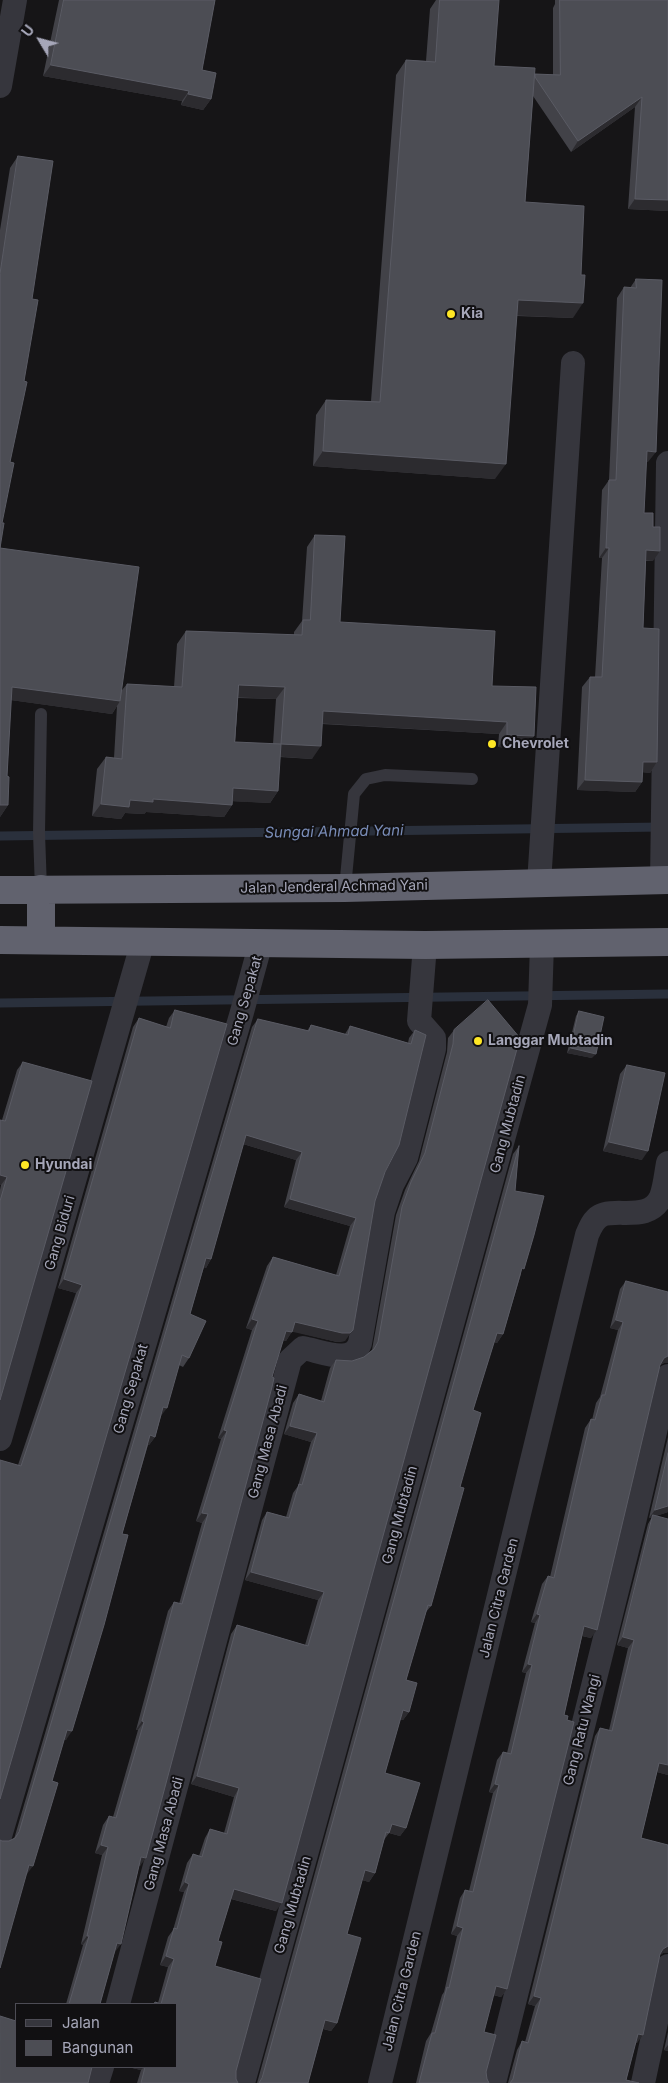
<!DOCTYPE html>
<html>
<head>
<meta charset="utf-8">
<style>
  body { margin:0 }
  #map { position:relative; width:668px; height:2083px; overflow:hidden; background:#161517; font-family:Inter,sans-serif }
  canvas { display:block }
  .legend { position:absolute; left:15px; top:2003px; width:162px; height:65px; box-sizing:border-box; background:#111012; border:1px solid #4d4c55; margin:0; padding:6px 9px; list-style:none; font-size:15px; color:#a6a7b9 }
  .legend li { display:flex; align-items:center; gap:10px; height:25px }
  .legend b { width:25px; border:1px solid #4d4c55 }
  .north { position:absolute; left:15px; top:15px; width:50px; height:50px; -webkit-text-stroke:4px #111012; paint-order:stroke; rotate:307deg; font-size:14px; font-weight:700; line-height:20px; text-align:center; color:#a6a7b9 }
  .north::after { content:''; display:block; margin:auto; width:18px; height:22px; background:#a6a7b9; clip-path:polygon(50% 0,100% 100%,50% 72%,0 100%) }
</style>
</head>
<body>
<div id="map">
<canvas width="668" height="2083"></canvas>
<ul class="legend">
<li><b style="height:6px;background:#36363d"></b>Jalan</li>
<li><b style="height:14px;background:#4c4d54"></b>Bangunan</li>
</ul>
<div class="north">U</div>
</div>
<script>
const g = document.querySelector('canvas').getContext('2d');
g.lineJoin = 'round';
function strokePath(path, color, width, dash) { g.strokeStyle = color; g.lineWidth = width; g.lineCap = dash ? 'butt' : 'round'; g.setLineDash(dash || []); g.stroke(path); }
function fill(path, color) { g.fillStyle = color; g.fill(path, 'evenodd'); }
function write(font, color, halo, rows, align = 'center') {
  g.font = font + ' Inter,sans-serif'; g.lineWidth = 4; g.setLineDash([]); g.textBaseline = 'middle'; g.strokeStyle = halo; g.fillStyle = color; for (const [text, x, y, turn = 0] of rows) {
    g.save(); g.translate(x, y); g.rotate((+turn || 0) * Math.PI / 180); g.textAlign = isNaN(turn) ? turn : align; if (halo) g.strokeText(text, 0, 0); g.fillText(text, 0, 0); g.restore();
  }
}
const stream = new Path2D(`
  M0,836L663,827
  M0,1003L668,994`);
const lane = new Path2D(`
  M41,714L39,833L41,889
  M345,888L354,794L366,779L385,775L472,779`);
const street = new Path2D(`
  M0,86L15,0
  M662,880L668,463
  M539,883L573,363
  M0,1439L143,941
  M0,1836L242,1012L261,942
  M118,2004L290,1360L303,1348C321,1351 352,1366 360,1343L383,1212L392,1185L406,1158L434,1049V1038L419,1021L425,945
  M97,2083L102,2067
  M243,2083L540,1005L542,944
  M380,2083L587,1235C590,1228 593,1220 600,1216C616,1207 649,1223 661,1197C665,1187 666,1173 668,1163
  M494,2083L635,1518L668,1376
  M643,2083L668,1966`);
const highway = new Path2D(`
  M0,890L345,888L668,880
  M0,940L425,945L668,942
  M41,940V889`);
const wall = new Path2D(`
  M59,0H215L202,70L211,99L203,110L181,105L182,101L43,76Z
  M436,0H440L494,66L535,74L553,75V8L555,4V0H668V211L628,209L635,107L571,152L533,96L525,202L573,318L517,316L495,479L313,466L316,415L326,400L371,401L396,75L406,60L426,61L430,9Z
  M18,156L32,299L24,381L10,462L2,523L0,548L122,690L127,684L174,687L177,644L186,631L294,635V632L302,621L307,547L315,535L340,622L492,686L525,749L498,747L499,734L322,724L312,759L280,757L278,791L270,803L233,801L232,805L224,817L146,812L144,814L125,813L121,819L92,816L97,769L106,757L114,758L117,706L112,714L11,700L7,776L8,805L0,817V230L10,168ZM238,698L276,699L273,744L235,742Z
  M636,279L648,462H646L644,513L653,527V561H646L643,628L657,762L650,773L643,772L642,782L635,792L577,790L582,687L590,677H595L602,558H599L602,490L609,480L617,298L624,287L630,288Z
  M488,1000L276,1911L231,1899L218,1941L215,1966L236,2071V2079L238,2083H137L141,2070L128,2067H176V2004H154L155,2002L158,2003L168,1967L160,1965L168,1937L173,1930L184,1892L179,1891L187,1863L193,1854L199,1856L205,1838L210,1829L224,1833L234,1797L191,1784L231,1634L237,1625L305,1645L318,1600L245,1580L262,1520L267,1512L286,1517L293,1493L298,1486L311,1442L284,1434L293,1403L299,1394L321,1401L330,1368L336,1360L352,1361L364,1357L372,1350L396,1215L405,1190L419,1161L447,1052L448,1038L454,1030Z
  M175,1010L0,1799L18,1465L76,1293L58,1288L133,1027L139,1018L166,1027L169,1018Z
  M579,1011L592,1058L567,1053L576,1016Z
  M258,1019L307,1031L311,1025L345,1034L350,1026L408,1043L409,1038L415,1030L385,1172L375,1201L345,1341L337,1342L292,1331L286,1341L283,1340L272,1377L140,1866H139L100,2004H66L83,1945L81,1944L102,1855L95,1853L103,1825L109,1816L113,1817L138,1730H136L168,1611L174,1602L179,1604L202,1523L196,1521L221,1439L218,1438L252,1330L246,1328L267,1266L273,1257L336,1275L350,1226L284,1207L296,1160L243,1144L211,1259L206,1268L204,1267L190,1314L189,1358L183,1367L179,1365L161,1416L155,1437L149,1445H148L122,1534L66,1740L64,1739L52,1781L27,1874L2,1841H9L14,1839L252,1027Z
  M23,1062L0,1400V1190L1,1185L2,1120L17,1070Z
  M627,1065L642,1160L603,1151L620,1074Z
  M519,1146L515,1191L521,1274L503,1334L497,1343L494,1342L473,1410L460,1487L431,1606L426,1612L406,1680L409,1712L403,1720L400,1719L385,1773L406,1828L400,1836L389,1833L384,1840L375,1873L369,1882L362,1880L347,1934L337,2023L331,2031L323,2029L308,2083H257L513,1154Z
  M626,1281L664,1363L660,1365L591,1638L582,1636L564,1715L507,1989L501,1997L493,1995L484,2032L487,2079L489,2083H416L426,2041L431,2033L442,1995L444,1992L457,1936L451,1934L460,1898L465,1890L469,1891L493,1793L489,1792L497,1760L503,1752L507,1753L526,1673L522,1672L535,1623L531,1622L542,1584L548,1576L550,1577L585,1428L591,1419L592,1420L596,1403L600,1397L618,1330L610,1328L620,1289Z
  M668,1437V1512L656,1516L668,1735V1775L657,1772L641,1838L668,1845V1953H663L660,1955L637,2043H635L626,2080L639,2083H508L517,2050L522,2041L525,2042L535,2006L528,2004L595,1736L600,1728L609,1730L628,1648L617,1645L648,1524L652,1517L649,1518Z
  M668,2032V2051L664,2050Z`);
const shadedWall = new Path2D(`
  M51,65L189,91L182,101L43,76Z
  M188,94L211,99L203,110L181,105Z
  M642,97L635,107L571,152L578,141Z
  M635,199L668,200V211L628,209Z
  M518,300L583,303L573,318L507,315Z
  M323,451L506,464L495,479L313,466Z
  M647,451L656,452L648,462H639Z
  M606,548H609L602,558H599Z
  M646,550L660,551L653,561L639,560Z
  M239,685L285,687L276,699L231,697Z
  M12,687L120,701L112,714L3,699Z
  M323,711L507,722L499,734L314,723Z
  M507,735L534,736L525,749L498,747Z
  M281,744L321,746L312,759L272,756Z
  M643,762H657L650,773L636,772Z
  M585,780L642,782L635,792L577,790Z
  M233,788L278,791L270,803L225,801Z
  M153,799L232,805L224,817L146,812L144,814L125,813L121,819L92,816L101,804L130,800Z
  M0,805H8L0,817Z
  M571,1048L596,1054L592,1058L567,1053Z
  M246,1135L302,1152L296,1160L240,1143Z
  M609,1142L648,1151L642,1160L603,1151Z
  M0,1175L7,1177L1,1185H0Z
  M290,1199L356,1218L350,1226L284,1207Z
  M206,1258L211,1259L206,1268L200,1266Z
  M64,1279L82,1285L76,1293L58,1288Z
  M252,1319L258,1321L252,1330L246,1328Z
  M616,1320L623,1322L618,1330L610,1328Z
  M295,1322L353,1330L345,1341L337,1342L289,1331Z
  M286,1331L292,1332L286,1341L280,1339Z
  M497,1333L503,1334L497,1343L491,1341Z
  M668,1356V1363H664L658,1366L664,1358Z
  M163,1407L167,1408L161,1416Z
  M290,1426L317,1433L311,1442L284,1434Z
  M224,1430L227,1431L221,1439L218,1438Z
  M150,1435L155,1437L149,1445L145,1444Z
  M668,1506V1512L653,1517V1515L652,1517L649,1518L655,1510Z
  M202,1513L208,1514L202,1523L196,1521Z
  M251,1572L324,1592L318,1600L245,1580Z
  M537,1614L540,1615L535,1623L531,1622Z
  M584,1626L597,1630L591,1638L578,1635Z
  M623,1637L634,1640L628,1648L617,1645Z
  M528,1664L532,1665L526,1673L522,1672Z
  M403,1710L409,1712L403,1720L397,1718Z
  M142,1721L144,1722L138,1730H136Z
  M67,1730L72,1731L66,1740L61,1738Z
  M659,1763L668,1765V1775L653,1771Z
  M197,1776L239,1788L234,1797L191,1784Z
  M495,1784L499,1785L493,1793L489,1792Z
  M392,1824L406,1828L400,1836L386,1832Z
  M101,1845L108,1847L102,1855L95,1853Z
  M141,1857L146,1858L140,1866L135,1865Z
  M29,1865L33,1866L27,1874L23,1873Z
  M365,1870L375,1873L369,1882L359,1879Z
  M185,1882L189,1884L184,1892L179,1891Z
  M234,1889L282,1903L276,1911L228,1898Z
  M457,1926L463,1928L457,1936L451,1934Z
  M87,1936H89L83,1945L81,1944Z
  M117,1943L121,1944L115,1952Z
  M668,1946V1953H663L658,1957L663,1949Z
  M166,1956L174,1959L168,1967L160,1965Z
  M496,1986L507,1989L501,1997L490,1994Z
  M534,1996L541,1998L535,2006L528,2004Z
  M325,2020L337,2023L331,2031L320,2028Z
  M638,2034L643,2035L637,2043L632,2042Z
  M668,2045V2051L664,2050Z
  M128,2067H144L141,2070Z`);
const building = new Path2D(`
  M64,0H215L202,70L216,73L211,99L188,94L189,91L51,65Z
  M440,0H499L494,66L535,68L525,202L584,206L581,275H585L583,303L518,300L506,464L323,451L326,400L380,402L406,60L435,62Z
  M560,0H668V200L635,199L642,97L578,141L535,77V74L560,75Z
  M18,156L53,161L32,299L38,300L24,381L27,382L10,462L14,463L2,523H4L0,548L139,567L120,701L12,687L7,776L9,777L8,805H0V274Z
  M636,279L662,280L656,452L647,451L644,513H653V527H660V551L646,550L643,628L659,629L657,762H643L642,782L585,780L590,677H602L609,548H606L609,480H616L624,287L636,288Z
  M315,535L345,536L340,622L495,631L492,686L536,687L534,736L507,735V722L323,711L321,746L281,744L278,791L233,788L232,805L153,799V802L130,800L129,807L101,804L106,757L122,759L127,684L182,687L186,631L302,635L303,620H310ZM239,685L285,687L281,744L235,742Z
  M488,1000L520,1038L282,1903L234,1889L218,1941L222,1942L215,1966L261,1979L236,2071V2079L238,2083H141L145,2067H176V2004H154L155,2002L161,2004L174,1959L166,1956L174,1928L177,1929L189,1884L185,1882L193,1854L202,1857L210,1829L227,1834L239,1788L197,1776L237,1625L308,1646L324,1592L251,1572L267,1512L289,1518L299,1484L302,1485L317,1433L290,1426L299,1394L324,1402L336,1360L352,1361L364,1357L374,1349L378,1342L402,1207L411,1182L425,1153L453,1044L454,1030Z
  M175,1010L227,1024L0,1799V1460L21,1466L82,1285L64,1279L139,1018L170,1028Z
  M579,1011L604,1017L596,1054L571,1048Z
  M258,1019L309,1031L311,1025L348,1035L350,1026L411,1044L415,1030L426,1035L399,1145L385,1172L375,1201L353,1330L350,1333H342L295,1322L292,1332L286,1331L272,1377L274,1378L272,1387L146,1858L141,1857L121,1944L117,1943L100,2004H69L89,1936H87L108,1847L101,1845L109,1816L116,1818L144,1722L142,1721L174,1602L182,1604L208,1514L202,1513L227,1431L224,1430L258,1321L252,1319L273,1257L339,1276L356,1218L290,1199L302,1152L246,1135L211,1259L206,1258L190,1314L206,1321L189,1358L182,1355L167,1408L163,1407L155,1437L150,1435L122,1534L128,1535L104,1625L72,1731L67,1730L52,1781L58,1783L33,1866L29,1865L0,1968V1840L2,1841H9L15,1838L19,1832Z
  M23,1062L92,1081L0,1400V1201L7,1177L0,1175V1120L5,1121Z
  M627,1065L665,1073L648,1151L609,1142Z
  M519,1146L515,1191L544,1196L534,1235L524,1269L522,1268L503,1334L497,1333L473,1410L481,1413L460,1487L464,1488L431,1606L428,1605L406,1680L417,1683L409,1712L403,1710L385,1773L420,1783L406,1828L392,1824L389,1833L386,1832L375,1873L365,1870L347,1934L361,1938L337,2023L325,2020L308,2083H259L262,2078Z
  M626,1281L668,1292V1356L664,1358L660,1365L597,1630L584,1626L564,1715L568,1716L567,1720L574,1722L507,1989L496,1986L484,2032L496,2035L486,2072L487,2079L489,2083H419L432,2033H435L447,1987L449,1988L463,1928L457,1926L465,1890L473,1892L499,1785L495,1784L503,1752L511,1754L532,1665L528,1664L540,1615L537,1614L548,1576L554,1578L591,1419L595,1420L602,1395H605L623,1322L616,1320Z
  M668,1453V1506L655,1510Z
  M653,1515L668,1519V1765L659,1763L641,1838L668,1845V1946L663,1949L660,1954L643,2035L638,2034L626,2080L639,2083H510L513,2079L522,2041L528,2043L541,1998L534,1996L600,1728L612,1731L634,1640L623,1637Z
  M0,2016L16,2021V2067H92L88,2083H0Z`);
const markers = [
  [451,314,5,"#ffe725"],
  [492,744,5,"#ffe725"],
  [478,1041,5,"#ffe725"],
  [25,1165,5,"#ffe725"]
];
const poiNames = [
  ["Kia",461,314],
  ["Chevrolet",502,744],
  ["Langgar Mubtadin",488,1041],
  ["Hyundai",35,1165]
];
const streetNames = [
  ["Jalan Jenderal Achmad Yani",334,887,-1],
  ["Gang Sepakat",245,1001,-74],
  ["Gang Mubtadin",508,1124,-75],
  ["Gang Biduri",60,1233,-74],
  ["Gang Sepakat",131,1389,-74],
  ["Gang Masa Abadi",268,1442,-75],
  ["Gang Mubtadin",400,1515,-75],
  ["Jalan Citra Garden",499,1598,-76],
  ["Gang Ratu Wangi",582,1730,-76],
  ["Gang Masa Abadi",164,1834,-75],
  ["Gang Mubtadin",293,1905,-74],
  ["Jalan Citra Garden",402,1991,-76]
];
const waterNames = [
  ["Sungai Ahmad Yani",334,832,-1]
];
strokePath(stream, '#2a303c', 9);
strokePath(lane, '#36363d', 12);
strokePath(street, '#36363d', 24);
strokePath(highway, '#61626e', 28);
fill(wall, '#424248');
fill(shadedWall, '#2c2b2f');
fill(building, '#4c4d54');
strokePath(building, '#5a5b64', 1);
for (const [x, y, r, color] of markers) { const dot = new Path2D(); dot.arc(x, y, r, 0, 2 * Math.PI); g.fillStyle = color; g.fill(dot); strokePath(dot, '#111012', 2); }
write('bold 14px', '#a6a7b9', '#111012', poiNames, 'left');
write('14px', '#a6a7b9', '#111012', streetNames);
write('italic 15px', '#798cb7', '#111012', waterNames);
</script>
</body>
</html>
